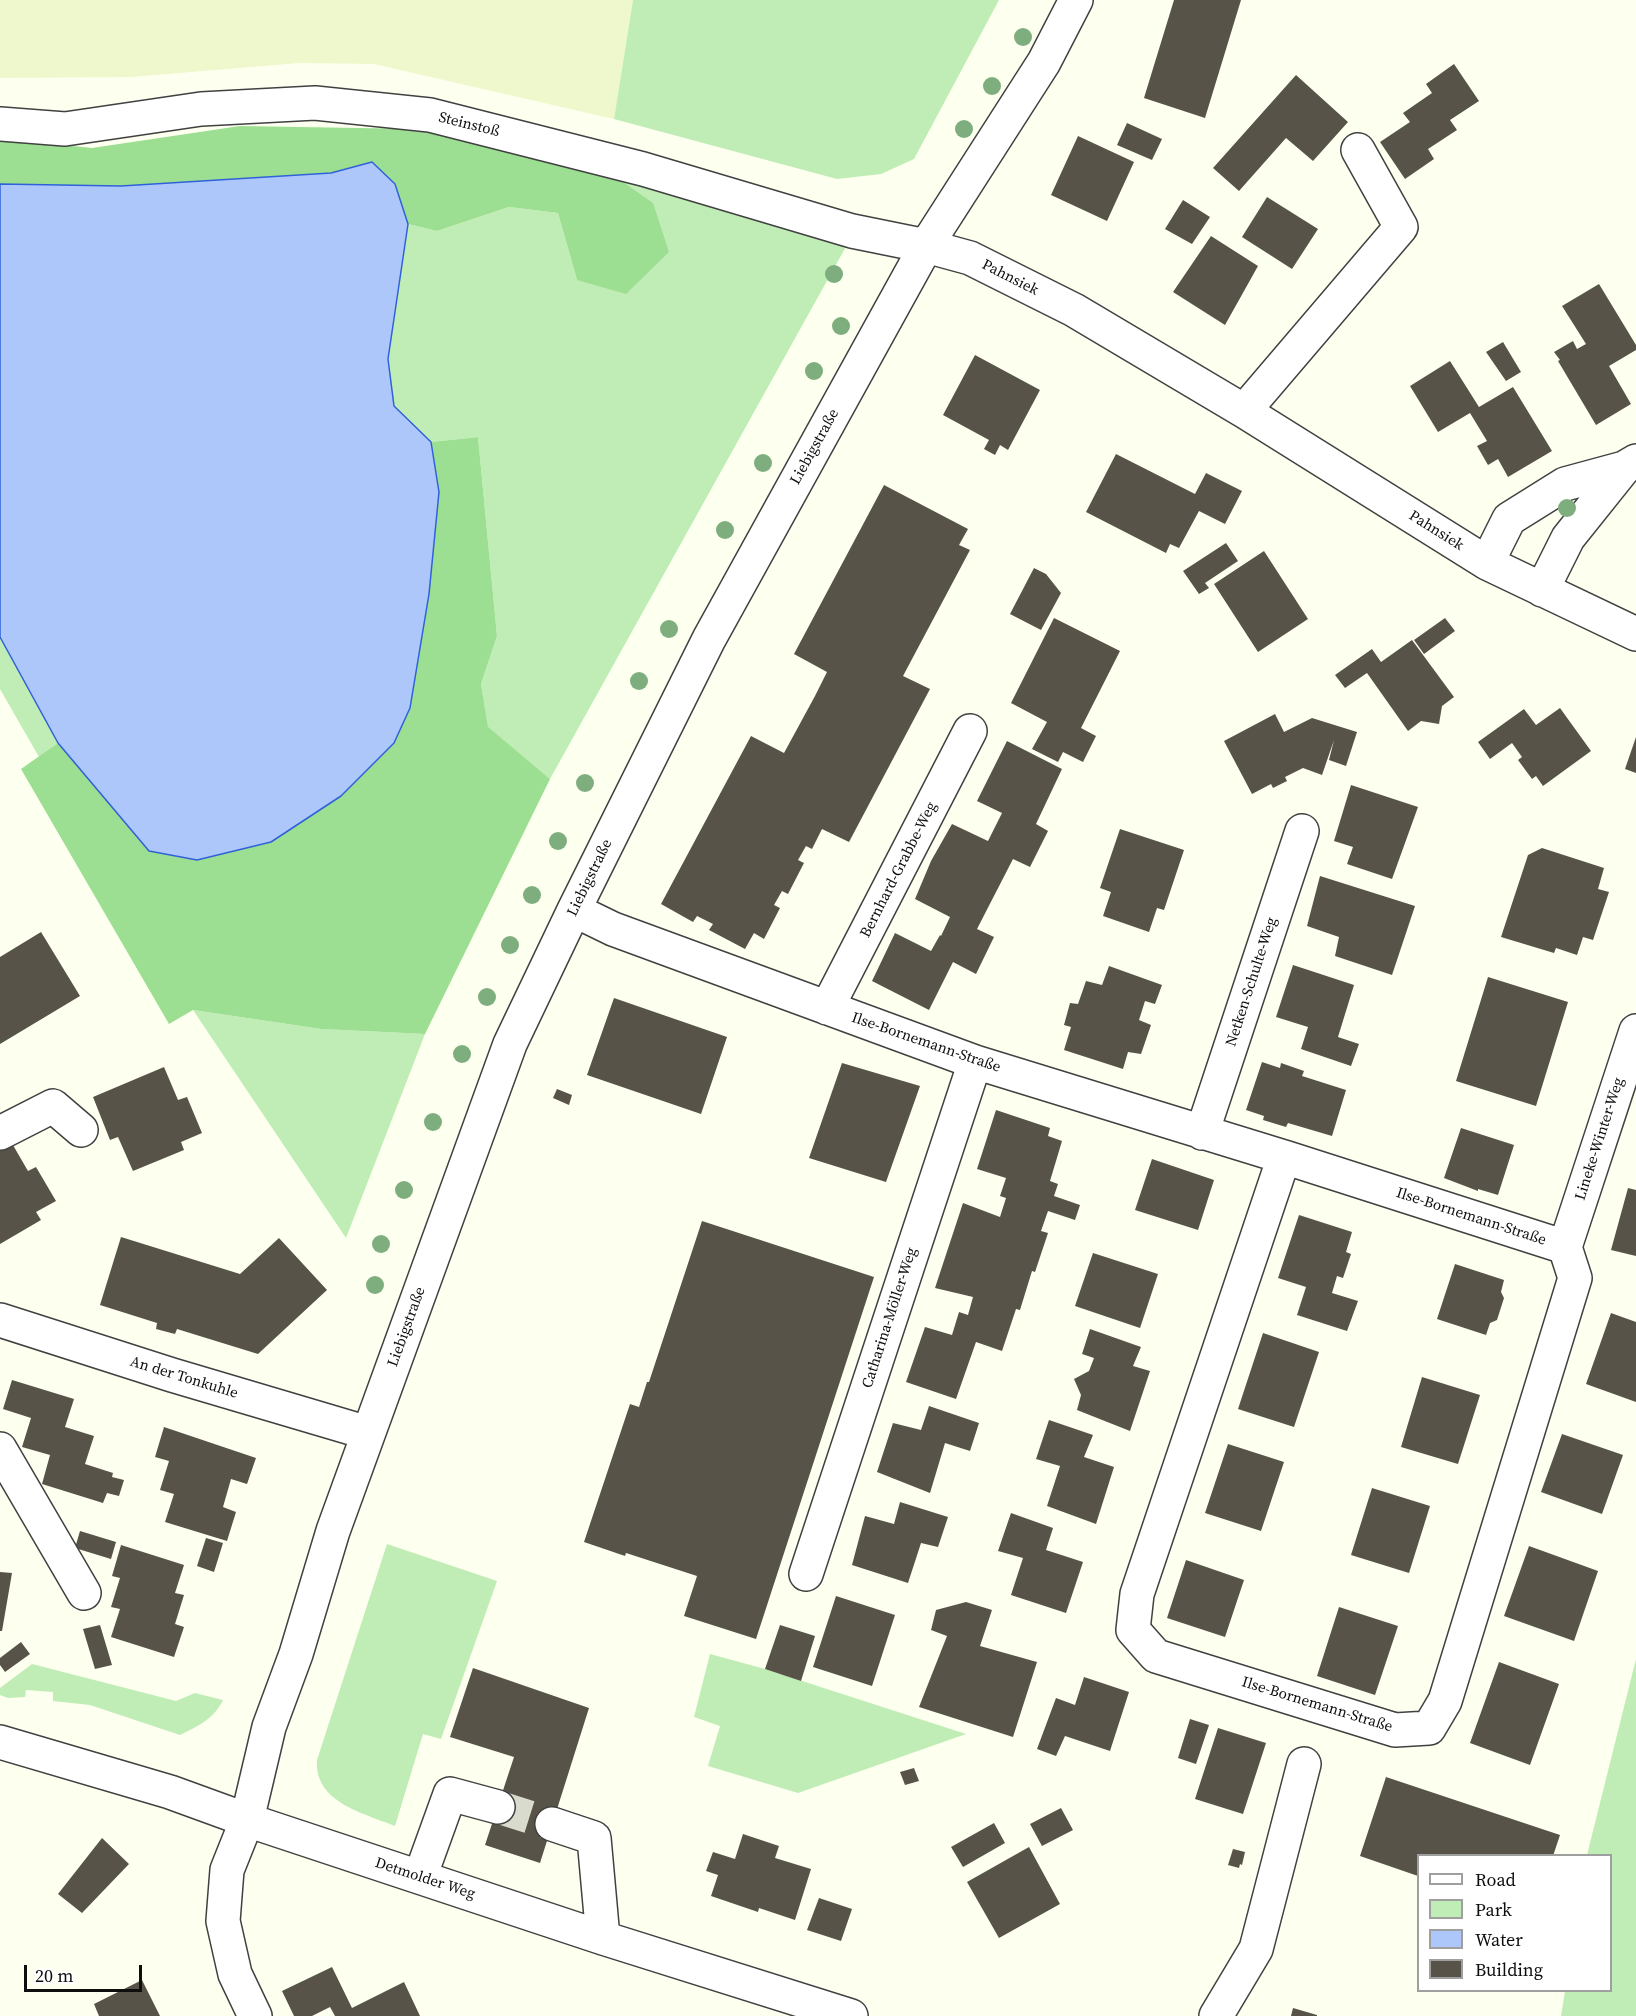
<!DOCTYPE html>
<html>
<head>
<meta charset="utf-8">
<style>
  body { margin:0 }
  #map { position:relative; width:1636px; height:2016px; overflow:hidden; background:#fdffef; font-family:"Source Serif 4",serif }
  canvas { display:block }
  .legend { position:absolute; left:1417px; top:1854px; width:195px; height:138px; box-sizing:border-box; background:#fff; border:2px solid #9f9f9f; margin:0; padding:8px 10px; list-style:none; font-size:18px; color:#0e0e0e }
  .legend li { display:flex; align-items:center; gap:12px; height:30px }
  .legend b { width:30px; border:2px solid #9f9f9f }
  .scale { position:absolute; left:24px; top:1965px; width:118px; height:27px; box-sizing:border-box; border:3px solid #0e0e0e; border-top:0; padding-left:8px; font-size:18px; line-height:21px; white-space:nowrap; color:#0e0e0e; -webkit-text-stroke:4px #fff; paint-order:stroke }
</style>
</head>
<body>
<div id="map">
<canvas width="1636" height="2016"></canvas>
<ul class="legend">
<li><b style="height:8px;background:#fff"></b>Road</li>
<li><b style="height:16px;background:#c0edb5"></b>Park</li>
<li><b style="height:16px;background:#aec7fb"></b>Water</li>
<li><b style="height:16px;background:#585349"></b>Building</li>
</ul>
<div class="scale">20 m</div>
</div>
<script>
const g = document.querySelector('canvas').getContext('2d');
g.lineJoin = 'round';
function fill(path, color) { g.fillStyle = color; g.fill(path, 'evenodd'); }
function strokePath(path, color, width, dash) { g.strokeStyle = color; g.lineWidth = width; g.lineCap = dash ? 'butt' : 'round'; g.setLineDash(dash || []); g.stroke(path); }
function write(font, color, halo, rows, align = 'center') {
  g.font = font + ' "Source Serif 4",serif'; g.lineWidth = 6; g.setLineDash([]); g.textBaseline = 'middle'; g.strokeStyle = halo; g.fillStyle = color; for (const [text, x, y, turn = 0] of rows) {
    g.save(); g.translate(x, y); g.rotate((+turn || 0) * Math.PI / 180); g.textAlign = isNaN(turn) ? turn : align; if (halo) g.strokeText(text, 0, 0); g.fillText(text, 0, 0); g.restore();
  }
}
const farmland = new Path2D(`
  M0,0H633L614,119L374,64L299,63L131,77L0,78Z`);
const green = new Path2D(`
  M633,0H999L914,159L881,174L837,179L614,119Z
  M603,168L848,243L550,779L488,728L481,684L497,636L478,437L431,442L394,406L388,359L408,224L437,231L509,207L558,213L577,280Z
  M0,637L58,743L39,757L0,689Z
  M193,1010L321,1029L425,1034L346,1238Z
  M387,1544L497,1581L441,1739L423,1734L395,1826C363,1813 314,1802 317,1760Z
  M710,1654L765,1669L966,1734L798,1793L708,1766L720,1726L694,1717Z
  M1636,1659V2016H1561L1565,1991L1610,1990V1856L1587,1855Z
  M32,1664L176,1701L195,1693L223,1700C214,1719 198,1726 180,1735L90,1705L53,1701V1692L26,1690L25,1697L8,1698L0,1695V1688Z`);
const forest = new Path2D(`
  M240,126L419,129L603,168L653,203L669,252L626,294L577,280L558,213L509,207L437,231L408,224L395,184L372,162L331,173L121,186L0,184V138L92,148Z
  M478,437L497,636L481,684L488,727L550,779L425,1034L321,1029L193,1010L169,1024L21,769L58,743L149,851L271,842L341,796L394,743L429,594L439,492L431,442Z`);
const water = new Path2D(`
  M372,162L395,184L408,224L388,359L394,406L431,442L439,492L429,594L410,708L394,743L341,796L271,842L197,860L149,851L58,743L0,637V184L121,186L331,173Z`);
const building = new Path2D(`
  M1174,0H1241L1205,118L1144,98Z
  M1454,64L1479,101L1450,120L1457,130L1428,149L1434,159L1405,179L1380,142L1410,122L1403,113L1432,93L1426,84Z
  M1296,75L1348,122L1313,161L1286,138L1239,191L1213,168Z
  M1127,123L1162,139L1152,160L1117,145Z
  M1078,136L1134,162L1107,221L1051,195Z
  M1267,197L1318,229L1292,269L1242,237Z
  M1183,200L1210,217L1192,244L1165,229Z
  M1211,236L1258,266L1225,325L1173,292Z
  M1599,284L1636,345V350L1609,366L1631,404L1596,425L1558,361L1560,360L1554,352L1573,341L1577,349L1586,344L1562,306Z
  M1503,342L1521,372L1506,381L1486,352Z
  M975,355L1040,390L1008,450L1000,445L995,455L984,449L989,440L943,415Z
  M1450,361L1479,407L1513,387L1552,451L1508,477L1498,459L1488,465L1477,446L1487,441L1470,413L1438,432L1410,386Z
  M1116,454L1195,494L1206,473L1242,491L1225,524L1199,511L1179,548L1170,544L1166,553L1086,512Z
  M884,485L968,529L959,545L970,550L903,676L930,689L849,842L822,829L812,849L806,846L798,860L804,863L788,894L782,891L774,905L780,908L764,939L754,933L745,949L709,930L713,924L697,916L693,922L661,904L751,736L784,753L815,696L827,672L794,654Z
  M1226,543L1238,561L1205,583L1209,588L1199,594L1183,571Z
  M1264,551L1308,619L1258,652L1214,584Z
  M1034,568L1046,574L1061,593L1041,630L1010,614Z
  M1054,618L1120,651L1081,728L1096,736L1083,762L1063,752L1058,762L1032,749L1047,722L1011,703Z
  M1445,618L1455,631L1424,654L1414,640Z
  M1412,640L1454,697L1442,706L1439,724L1421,721L1408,731L1367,673L1345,688L1335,675L1372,649L1381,662Z
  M1560,708L1591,751L1543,786L1536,776L1532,779L1518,760L1522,757L1512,743L1490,759L1478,742L1524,709L1536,725Z
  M1275,714L1284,732L1312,718L1357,732L1346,766L1329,760L1334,740L1322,775L1303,768L1285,777L1287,781L1273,788L1271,784L1252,794L1224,741Z
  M1636,737V773L1625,769Z
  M1007,741L1062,769L1036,824L1048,831L1030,867L1013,859L977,929L994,937L976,974L953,962L929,1010L872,981L895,933L931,951L940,935L941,936L950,917L915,899L931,861L952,824L988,841L1002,813L977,801Z
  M1351,785L1418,807L1392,879L1347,864L1353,847L1334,841Z
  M1120,829L1184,850L1164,910L1157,908L1149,932L1103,916L1111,892L1100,888Z
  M1542,848L1604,868L1598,889L1609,892L1593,940L1583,937L1577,955L1556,948L1554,953L1501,937L1528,855Z
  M1320,876L1415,906L1392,975L1335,956L1339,937L1307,926Z
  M41,932L80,996L0,1044V957Z
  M1293,965L1354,985L1338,1037L1359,1044L1351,1066L1301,1049L1308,1027L1276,1017Z
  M1109,966L1162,985L1155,1004L1145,1001L1139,1020L1151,1025L1141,1054L1128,1052L1123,1069L1064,1050L1071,1027L1064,1025L1070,1003L1078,1004L1086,981L1102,985Z
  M1488,977L1568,1002L1536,1106L1456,1081Z
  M614,998L727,1037L701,1114L587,1075Z
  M1262,1062L1280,1068L1281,1063L1304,1071L1302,1076L1346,1090L1332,1136L1288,1123L1286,1127L1263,1120L1264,1116L1246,1110Z
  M842,1063L920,1086L886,1182L809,1158Z
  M164,1067L178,1100L187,1097L202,1133L181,1142L184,1150L133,1171L118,1137L110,1140L93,1097Z
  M557,1089L572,1095L569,1105L553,1098Z
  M996,1110L1050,1128L1048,1136L1062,1141L1050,1181L1058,1184L1054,1196L1080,1205L1075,1220L1048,1211L1041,1231L1048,1233L1035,1272L1032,1271L1020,1310L1016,1309L1002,1351L976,1342L956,1399L906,1382L925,1327L952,1335L959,1312L968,1315L973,1297L935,1288L963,1203L1000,1217L1006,1198L1000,1196L1006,1178L977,1169Z
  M1461,1128L1514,1145L1498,1195L1478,1189V1191L1444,1178Z
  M10,1140L28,1171L36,1167L56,1201L36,1212L41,1220L0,1244V1146Z
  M1152,1159L1214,1180L1198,1230L1135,1210Z
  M1628,1188L1636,1190V1256L1611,1250Z
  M1299,1215L1352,1232L1346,1252L1351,1254L1343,1278L1337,1276L1332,1293L1358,1301L1347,1331L1297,1315L1306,1287L1278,1278Z
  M702,1221L874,1277L756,1639L684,1616L697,1576L626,1553L625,1556L584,1542L630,1404L639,1407L647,1382H649Z
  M121,1237L240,1274L279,1238L327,1290L258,1354L177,1329L175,1334L156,1329L157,1323L100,1305Z
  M1093,1253L1158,1274L1140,1328L1075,1306Z
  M1455,1264L1504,1280L1501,1292L1504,1298L1497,1320L1490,1323L1486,1335L1437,1319Z
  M1611,1313L1636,1322V1402L1586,1384Z
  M1090,1329L1141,1347L1133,1366L1150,1371L1130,1431L1077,1410L1081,1395L1074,1379L1089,1371L1094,1358L1082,1354Z
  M1263,1333L1319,1352L1294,1427L1238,1409Z
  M1422,1377L1480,1395L1458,1464L1401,1447Z
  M12,1380L74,1399L65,1427L94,1436L85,1464L113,1473L112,1477L124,1480L119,1496L107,1493L103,1503L42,1484L50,1455L22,1447L31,1418L3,1409Z
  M929,1406L979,1423L970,1451L945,1443L930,1493L877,1472L893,1423L921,1430Z
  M1049,1420L1093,1435L1084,1457L1114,1467L1096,1524L1047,1506L1060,1466L1036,1459Z
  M164,1427L256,1458L247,1484L231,1479L223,1507L236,1512L227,1541L165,1522L174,1494L160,1490L169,1461L155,1457Z
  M1562,1434L1623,1455L1602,1514L1541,1492Z
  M1228,1444L1284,1462L1261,1531L1205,1513Z
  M1372,1488L1430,1506L1409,1573L1351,1555Z
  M900,1502L948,1517L938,1547L921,1543L908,1583L852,1565L865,1516L894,1524Z
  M1011,1513L1053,1528L1046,1550L1083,1562L1066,1613L1011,1595L1023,1558L998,1551Z
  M80,1531L116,1542L111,1559L75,1548Z
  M206,1538L223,1543L214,1572L197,1566Z
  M121,1545L184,1565L175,1593L184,1595L175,1624L184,1627L174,1657L111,1637L120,1609L111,1607L120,1578L112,1576Z
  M1529,1546L1598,1571L1574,1641L1504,1616Z
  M1186,1560L1244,1580L1225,1637L1167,1618Z
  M0,1572L12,1573L2,1631H0Z
  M836,1596L895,1615L872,1686L813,1667Z
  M966,1602L992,1610L980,1646L1037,1662L1013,1737L919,1707L947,1636L931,1630L936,1610Z
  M1339,1607L1398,1626L1375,1695L1317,1676Z
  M100,1625L112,1665L95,1669L83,1629Z
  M780,1625L815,1636L801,1681L765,1669Z
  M21,1642L30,1654L5,1672L0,1665V1658Z
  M1499,1662L1559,1684L1530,1765L1470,1743Z
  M473,1668L589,1708L540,1863L485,1845L514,1757L450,1737Z
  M1084,1677L1129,1692L1110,1751L1065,1736L1056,1756L1037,1749L1056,1698L1075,1705Z
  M1190,1719L1209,1725L1196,1764L1178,1758Z
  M1218,1728L1266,1743L1243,1814L1195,1799Z
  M914,1768L919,1781L905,1785L900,1772Z
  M1386,1777L1560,1835L1553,1856H1418V1876L1360,1856Z
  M1061,1808L1073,1830L1042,1846L1030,1824Z
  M994,1823L1005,1843L963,1867L951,1847Z
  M743,1834L779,1846L775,1858L811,1869L795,1920L759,1908L758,1912L711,1896L718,1875L706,1871L713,1852L735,1859Z
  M102,1838L129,1864L82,1913L58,1894Z
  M1029,1847L1060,1904L999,1938L967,1882Z
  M1233,1849L1245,1852L1242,1865L1240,1864L1239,1868L1228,1865Z
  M819,1898L852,1909L841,1941L807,1930Z
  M332,1967L352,2008L404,1982L420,2016H335L330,2007L312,2016H294L282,1991Z
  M142,1980L160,2016H99L94,2004Z
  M1293,2008L1317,2015V2016H1291Z`);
const minorTunnel = new Path2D(`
  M498,1807L552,1824`);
const minor = new Path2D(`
  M0,124L65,129L201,109L315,103L430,115L643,169L852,231L926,246L970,258L1074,310L1244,411L1487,563L1636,634
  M1244,411L1401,227L1358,150
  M1487,563L1509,519L1565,484L1624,468L1636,461
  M1542,590L1568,538L1624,468
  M574,910L613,929L975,1062L1284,1157L1137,1594L1133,1630L1156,1656L1395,1730L1429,1728L1445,1701L1575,1278L1565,1247L1284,1157
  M827,1008L970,731
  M0,1133L53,1106L81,1130
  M1202,1133L1302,831
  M1565,1247L1636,1031
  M0,1320L172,1375L368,1433
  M0,1449L84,1593
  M806,1574L975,1062
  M0,1742L170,1792L247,1820L603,1938L851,2016
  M552,1824L594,1838L603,1938
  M420,1877L450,1794L498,1807
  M255,2016L235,1974L223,1921L227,1870L247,1820L269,1727L296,1654L333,1531L510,1044L574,910L709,639L926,246L1044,62L1076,0
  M1216,2016L1256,1949L1304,1764`);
const trees = [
  [1023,37],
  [992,86],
  [964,129],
  [834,274],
  [841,326],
  [814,371],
  [763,463],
  [1567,508],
  [725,530],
  [669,629],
  [639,681],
  [585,783],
  [558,841],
  [532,895],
  [510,945],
  [487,997],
  [462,1054],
  [433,1122],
  [404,1190],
  [381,1244],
  [375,1285]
];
const streetNames = [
  ["Steinstoß",469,125,14],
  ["Pahnsiek",1010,278,27],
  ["Liebigstraße",815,447,-61],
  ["Pahnsiek",1436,531,32],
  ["Bernhard-Grabbe-Weg",899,870,-63],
  ["Liebigstraße",590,878,-64],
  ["Netken-Schulte-Weg",1252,982,-72],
  ["Ilse-Bornemann-Straße",926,1043,19],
  ["Lineke-Winter-Weg",1600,1139,-72],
  ["Ilse-Bornemann-Straße",1471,1217,18],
  ["Catharina-Möller-Weg",890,1318,-72],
  ["Liebigstraße",407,1327,-70],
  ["An der Tonkuhle",184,1378,17],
  ["Ilse-Bornemann-Straße",1317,1705,17],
  ["Detmolder Weg",425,1879,18]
];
fill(farmland, '#eef8cc');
fill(green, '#c0edb5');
fill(forest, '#9ddf92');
fill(water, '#aec7fb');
strokePath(water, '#2f61d9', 1.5);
fill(building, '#585349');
strokePath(minorTunnel, '#d9dbcd', 33, [33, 16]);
strokePath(minor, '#414141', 36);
strokePath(minor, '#fff', 33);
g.fillStyle = '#7fae7e';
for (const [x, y] of trees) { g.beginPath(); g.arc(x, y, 9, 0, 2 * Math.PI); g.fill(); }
write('15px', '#0e0e0e', '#fff', streetNames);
</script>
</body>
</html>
